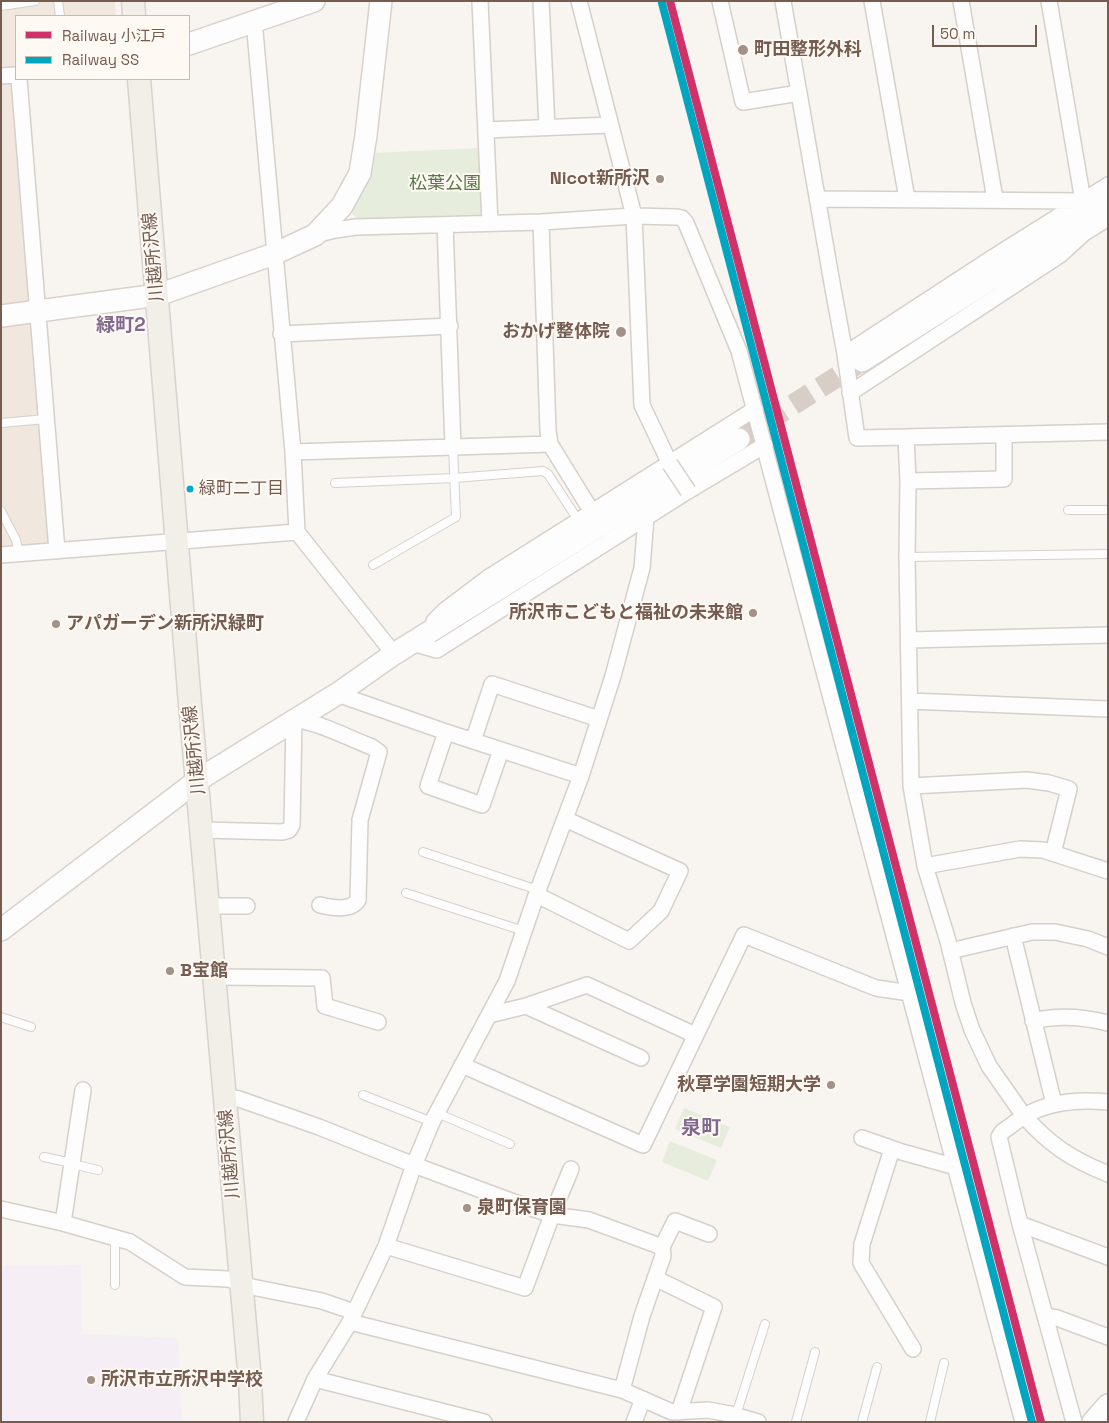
<!DOCTYPE html>
<html>
<head>
<meta charset="utf-8">
<style>
  body { margin:0 }
  #map { position:relative; width:1109px; height:1423px; overflow:hidden; background:#f8f4f0; font-family:"Space Grotesk","Noto Sans JP",sans-serif }
  canvas { display:block }
  .frame { position:absolute; inset:0; border:2px solid #755c51; pointer-events:none }
  .legend { position:absolute; left:15px; top:15px; width:175px; height:65px; box-sizing:border-box; background:#fef9f3; border:1px solid #c7bab2; margin:0; padding:6px 9px; list-style:none; font-size:15px; color:#755c51 }
  .legend li { display:flex; align-items:center; gap:10px; height:25px }
  .legend b { width:25px; border:1px solid #c7bab2 }
  .scale { position:absolute; left:932px; top:25px; width:105px; height:22px; box-sizing:border-box; border:2px solid #755c51; border-top:0; padding-left:6px; font-size:15px; line-height:18px; white-space:nowrap; color:#755c51; -webkit-text-stroke:4px #fef9f3; paint-order:stroke }
</style>
</head>
<body>
<div id="map">
<canvas width="1109" height="1423"></canvas>
<div class="frame"></div>
<ul class="legend">
<li><b style="height:6px;background:#d13169"></b>Railway 小江戸</li>
<li><b style="height:6px;background:#00a6bf"></b>Railway SS</li>
</ul>
<div class="scale">50 m</div>
</div>
<script>
const g = document.querySelector('canvas').getContext('2d');
g.lineJoin = 'round';
function fill(path, color) { g.fillStyle = color; g.fill(path, 'evenodd'); }
function strokePath(path, color, width, dash) { g.strokeStyle = color; g.lineWidth = width; g.lineCap = dash ? 'butt' : 'round'; g.setLineDash(dash || []); g.stroke(path); }
function write(font, color, halo, rows, align = 'center') {
  g.font = font + ' "Space Grotesk","Noto Sans JP",sans-serif'; g.lineWidth = 4; g.setLineDash([]); g.textBaseline = 'middle'; g.strokeStyle = halo; g.fillStyle = color; for (const [text, x, y, turn = 0] of rows) {
    g.save(); g.translate(x, y); g.rotate((+turn || 0) * Math.PI / 180); g.textAlign = isNaN(turn) ? turn : align; if (halo) g.strokeText(text, 0, 0); g.fillText(text, 0, 0); g.restore();
  }
}
const residential = new Path2D(`
  M1,1H115L116,16H16V67L1,68Z
  M9,83L14,87L30,296L27,303L1,306V84Z
  M28,320L32,324L50,542L46,545L1,549V324Z`);
const education = new Path2D(`
  M81,1265L82,1334L178,1338L182,1422H1V1266Z`);
const green = new Path2D(`
  M478,148L483,213L480,217L359,220L352,214C352,205 358,200 362,192C367,179 370,167 373,153Z
  M684,1108L730,1127L721,1148L675,1129Z
  M670,1141L717,1160L708,1181L662,1162Z`);
const secondaryTunnel = new Path2D(`
  M739,439L862,361`);
const lane = new Path2D(`
  M58,1L60,16
  M1,6L35,1
  M1,423L46,419
  M335,483L454,478L543,471L548,474L578,520
  M1068,510H1108
  M1,511L16,540L19,553
  M907,557L1108,554
  M373,565L456,517L453,447
  M423,852L538,890
  M406,893L524,931
  M1,1017L31,1027
  M363,1095L432,1122
  M437,1113L510,1144
  M44,1157L72,1163
  M72,1164L98,1170
  M115,1238V1285
  M736,1415L765,1324
  M796,1422L815,1352
  M862,1422L877,1367
  M930,1422L944,1363`);
const street = new Path2D(`
  M480,1L490,223
  M541,1L547,127
  M579,1L634,216L642,405L670,464
  M720,1L743,102L799,93
  M783,1L832,283L845,354L857,438L906,437L908,481L907,557L911,786L925,866L948,941L963,1003L972,1030L989,1066L1024,1116L1002,1132L999,1137L1020,1224L1074,1422
  M872,1L907,199
  M961,1L995,199
  M1049,1L1083,201
  M254,21L293,452L297,532L394,654
  M1,76L16,75
  M19,79L57,551
  M486,130L610,125
  M818,199L1083,201
  M541,222L548,431L550,444L592,512
  M445,225L453,447
  M315,235L335,230L356,227L541,222L634,216L677,217L682,218L686,223L739,351L1023,1422
  M281,334L450,326
  M845,354L992,258L1108,185
  M850,393L1060,255L1083,234L1108,218
  M906,437L1108,432
  M293,452L550,444
  M908,481L1004,479V435
  M1,555L297,532
  M434,621L444,611L489,577L755,409
  M909,640L1108,635
  M412,643L437,650L688,491L765,445
  M337,694L446,732L581,776
  M910,701L1108,709
  M446,732L428,786L482,805L501,750
  M473,741L492,684L599,719
  M911,786L1027,780L1049,783L1069,789L1053,853
  M202,830L282,832L289,830L292,825L294,719C321,723 346,737 372,747L379,752L360,820L358,900C351,911 332,908 320,905
  M925,866L1020,849L1043,850L1108,871
  M537,895L629,941L661,911L680,871L565,819
  M209,906H247
  M1013,936L1054,1104
  M950,951L1032,932H1055L1088,939L1108,947
  M215,977L322,978L325,1006L378,1022
  M526,1006L641,1058
  M489,1015L526,1006L587,985L695,1035
  M1033,1021C1057,1015 1084,1017 1108,1023
  M462,1065L643,1145L744,935L876,988L910,993
  M224,1097L239,1099L319,1127L414,1165L519,1204L552,1215L589,1220L662,1247L663,1256L642,1316L622,1390
  M1108,1102C1079,1099 1050,1101 1024,1116C1050,1145 1071,1159 1108,1174
  M862,1138L902,1152L956,1167
  M892,1149L862,1244L861,1263L913,1349
  M1,1209L63,1223L130,1242L185,1277L228,1279L252,1287L322,1301L354,1312
  M63,1223L83,1090
  M1020,1224L1108,1257
  M386,1246L525,1288L552,1215L571,1169
  M662,1247L675,1221L709,1234
  M655,1278L714,1307L679,1412
  M1045,1316L1057,1318L1108,1337
  M350,1322L622,1390L672,1412L708,1410L730,1414L758,1422
  M315,1379L484,1422
  M296,1422L315,1379L350,1322L386,1246L414,1165L432,1122L507,981L538,890L581,776L613,676L642,568L646,518
  M634,1422L643,1399`);
const secondary = new Path2D(`
  M189,44L314,1
  M1,316L158,295L274,254L315,235L342,206L360,173L366,135L381,1
  M862,361L1108,205
  M1,930L198,780L337,694L394,654L739,439
  M1093,1422L1108,1405`);
const primary = new Path2D(`
  M133,1L134,16
  M139,79L190,704L250,1381L252,1422`);
const streetBridge = new Path2D(`
  M670,464L688,491`);
const rail1 = new Path2D(`
  M670,1L1041,1422`);
const rail2 = new Path2D(`
  M662,3L1032,1422`);
const markers = [
  [743,50,6,"#a39189"],
  [660,179,5,"#a39189"],
  [621,332,6,"#a39189"],
  [190,489,4.5,"#00a9ce"],
  [753,613,5,"#a39189"],
  [56,624,5,"#a39189"],
  [170,971,5,"#a39189"],
  [831,1085,5,"#a39189"],
  [467,1208,5,"#a39189"],
  [91,1380,5,"#a39189"]
];
const busNames = [
  ["緑町二丁目",199,489]
];
const poiNames = [
  ["町田整形外科",754,50],
  ["Nicot新所沢",650,179,"right"],
  ["おかげ整体院",610,332,"right"],
  ["所沢市こどもと福祉の未来館",743,613,"right"],
  ["アパガーデン新所沢緑町",66,624],
  ["B宝館",180,971],
  ["秋草学園短期大学",821,1085,"right"],
  ["泉町保育園",477,1208],
  ["所沢市立所沢中学校",101,1380]
];
const parkNames = [
  ["松葉公園",445,184]
];
const streetNames = [
  ["川越所沢線",154,257,-95],
  ["川越所沢線",195,750,-96],
  ["川越所沢線",230,1154,-95]
];
const neighbourhoodNames = [
  ["緑町2",121,326]
];
const quarterNames = [
  ["泉町",701,1129]
];
fill(residential, '#f0e7df');
fill(education, '#f5eef4');
fill(green, '#e6eddc');
strokePath(secondaryTunnel, '#d7cec8', 21, [21, 11]);
strokePath(lane, '#d6d0cb', 10);
strokePath(street, '#d6d0cb', 18);
strokePath(secondary, '#d8d1cc', 24);
strokePath(primary, '#d9d1cd', 25);
strokePath(lane, '#fefdfd', 8);
strokePath(street, '#fefdfd', 15);
strokePath(secondary, '#fefdfd', 21);
strokePath(primary, '#f2eee8', 22);
strokePath(streetBridge, '#d6d0cb', 18, []);
strokePath(streetBridge, '#fefdfd', 15);
strokePath(rail1, '#d13169', 8);
strokePath(rail2, '#00a6bf', 8);
for (const [x, y, r, color] of markers) { const dot = new Path2D(); dot.arc(x, y, r, 0, 2 * Math.PI); g.fillStyle = color; g.fill(dot); strokePath(dot, '#fef9f3', 2); }
write('17px', '#755c51', '#fef9f3', busNames, 'left');
write('bold 18px', '#755c51', '#fef9f3', poiNames, 'left');
write('18px', '#5a784a', '#fef9f3', parkNames);
write('18px', '#755c51', '#fef9f3', streetNames);
write('bold 19px', '#81698f', '#fef9f3', neighbourhoodNames);
write('bold 20px', '#81698f', '#fef9f3', quarterNames);
</script>
</body>
</html>
